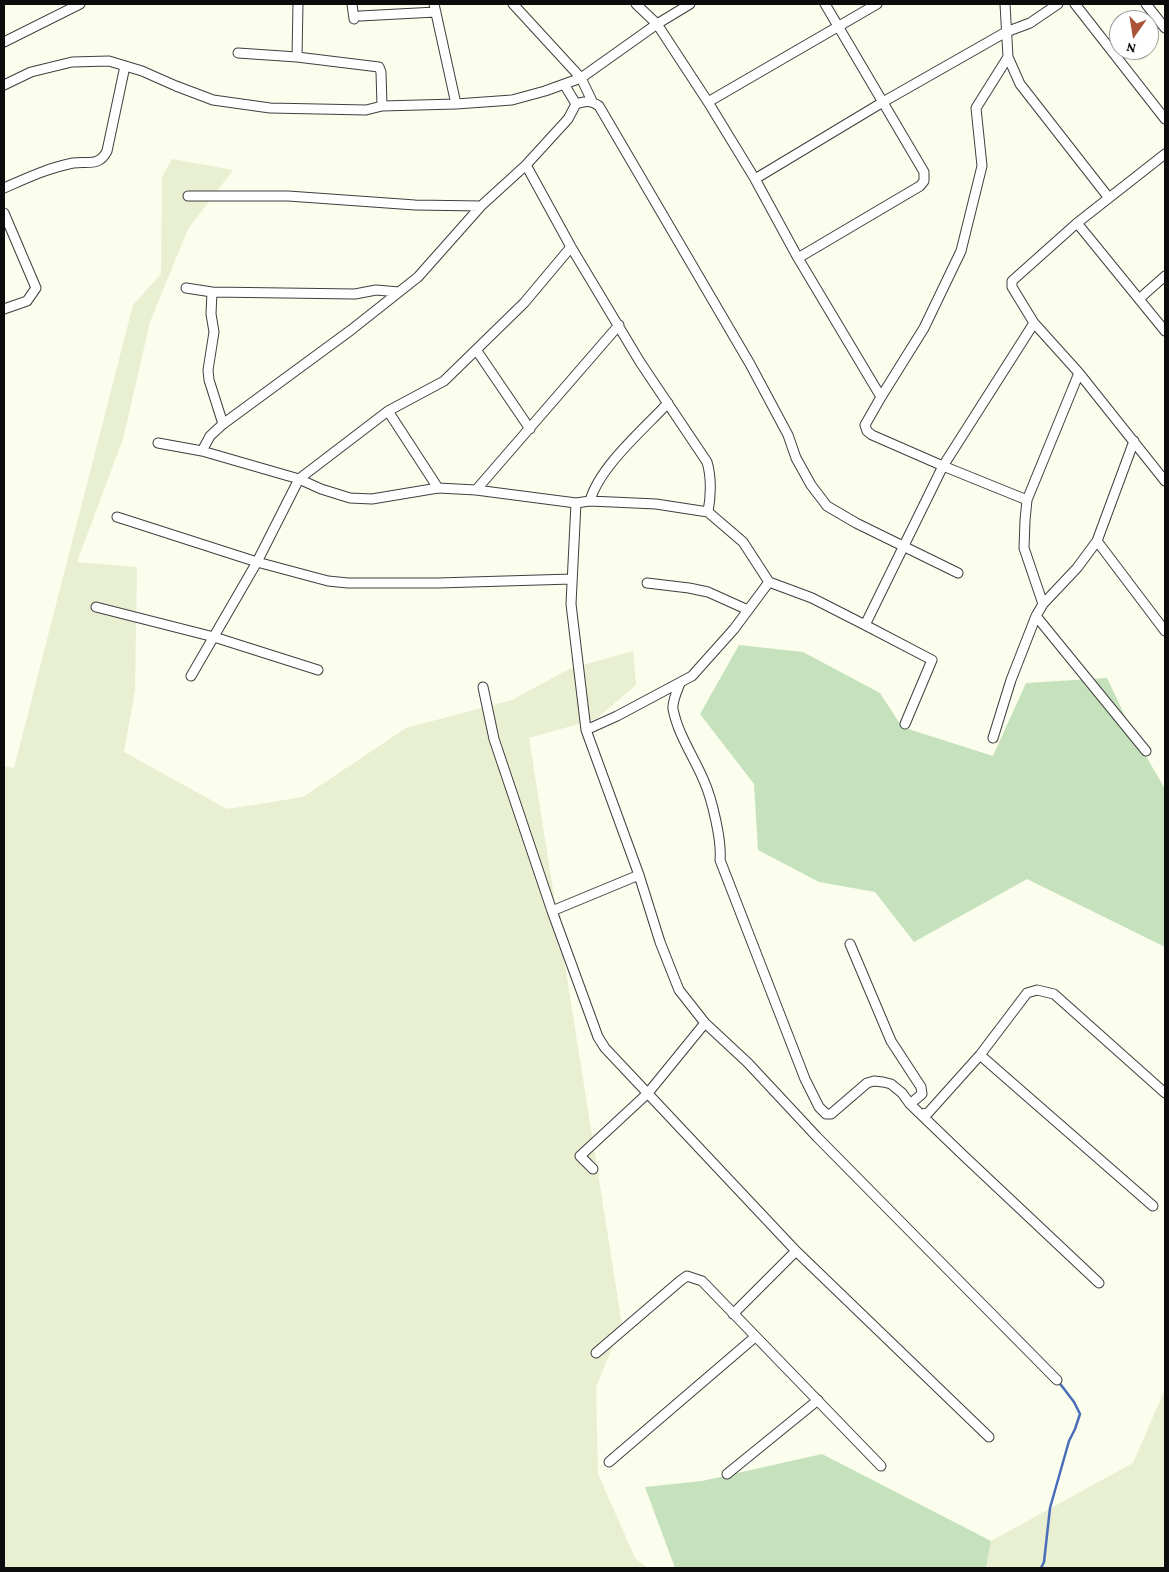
<!DOCTYPE html>
<html>
<head>
<meta charset="utf-8">
<style>
  body { margin:0 }
  #map { position:relative; width:1169px; height:1572px; overflow:hidden; background:#fbfded; font-family:"Crimson Pro",serif }
  canvas { display:block }
  .frame { position:absolute; inset:0; border:5px solid #0c0c0c; pointer-events:none }
  .north { position:absolute; left:1109px; top:10px; width:50px; height:50px; box-sizing:border-box; background:#fff; border:1px solid #9e9e9e; border-radius:50%; rotate:193deg; font-size:14px; font-weight:700; line-height:20px; text-align:center; color:#0c0c0c }
  .north::after { content:''; display:block; margin:auto; width:18px; height:22px; background:#a95337; clip-path:polygon(50% 0,100% 100%,50% 72%,0 100%) }
</style>
</head>
<body>
<div id="map">
<canvas width="1169" height="1572"></canvas>
<div class="frame"></div>
<div class="north">N</div>
</div>
<script>
const g = document.querySelector('canvas').getContext('2d');
g.lineJoin = 'round';
function fill(path, color) { g.fillStyle = color; g.fill(path, 'evenodd'); }
function strokePath(path, color, width, dash) { g.strokeStyle = color; g.lineWidth = width; g.lineCap = dash ? 'butt' : 'round'; g.setLineDash(dash || []); g.stroke(path); }
const farmland = new Path2D(`
  M172,159L233,170L188,229L150,322L123,439L77,562L137,567L135,690L124,752L227,809L303,797L406,728L512,700L569,669L633,651L636,685L596,719L529,738L622,1325L596,1387L598,1474L635,1558L648,1568H4V766L14,768L133,305L161,274L162,177Z
  M1165,1389V1568H986L991,1541L1133,1463Z`);
const green = new Path2D(`
  M739,645L803,652L880,693L902,727L993,756L1026,683L1107,678L1135,737L1165,789V947L1027,879L914,942L875,892L819,882L758,850L754,784L700,714Z
  M822,1454L991,1541L986,1568H675L645,1487L702,1481Z`);
const stream = new Path2D(`
  M1041,1568L1044,1562L1050,1508L1069,1441L1075,1429L1080,1414L1074,1402L1058,1381`);
const minor = new Path2D(`
  M352,4L354,19
  M434,4L456,104
  M513,4L581,78L592,101
  M636,4L657,24L708,102L755,179L798,258L881,397
  M1005,4L1008,57L976,108L982,166L961,251L924,328L881,397L865,425L867,431L872,435L943,466L1027,500
  M1075,4L1165,119
  M1146,4L1165,28
  M360,16L436,12
  M4,42L80,4
  M238,53L297,57L379,67L381,72L382,106
  M297,57L298,4
  M1008,57L1020,84L1109,198
  M4,85L31,72L72,62L109,61L142,71L176,86L213,100L270,108L366,110L382,106L456,104L512,100L545,91L581,78L657,24L690,4
  M708,102L877,4
  M576,104C586,101 591,100 599,106L750,364L788,435L796,458L811,485L827,506L856,523L958,573
  M1165,154L1077,223L1012,281V287L1034,323L1079,373L1165,481
  M526,165L571,247L640,362L707,462C712,479 711,495 708,512
  M755,179L883,102L1006,32L1030,23L1058,4
  M4,188C27,178 48,168 73,163C88,161 99,167 107,151L125,66
  M188,196H288L415,205L481,206
  M4,213L36,288L27,301L4,309
  M1077,223L1165,331
  M798,258L920,186L924,181V172L825,4
  M186,288L212,292L355,294L376,290L399,292
  M212,292L211,314L214,332L208,370L209,380L223,424
  M1139,299L1165,276
  M477,351L530,429
  M388,411L438,488
  M158,443L202,451L299,479L321,489L350,498L372,499L438,488L476,490L576,503L590,501L656,504L708,512L743,542L769,582L812,598L865,625L932,660L905,724
  M202,451L210,436L223,424L351,330L418,277L481,206L526,165L568,119L576,104L564,84
  M476,490L619,325
  M590,501C599,467 644,429 668,403
  M576,503L571,604L586,730L639,875L660,942L679,990L705,1023L748,1063L817,1137L1057,1380
  M117,517L257,562L328,581L348,583H438L572,579
  M1097,541L1165,631
  M647,583L689,588L708,592L748,610
  M1043,604L1024,548L1025,520L1027,500L1079,373
  M96,607L214,637L318,670
  M1036,616L1146,751
  M865,625L943,466L1034,323
  M191,676L257,562L299,479L388,411L444,381L524,303L571,247
  M680,683C677,691 672,702 673,709C678,735 694,757 704,781C712,799 722,841 720,860L805,1079L819,1107L826,1114H831L867,1083L874,1081L883,1082L891,1084L902,1093L910,1104L963,1155L1099,1283
  M483,687L494,739L552,911L598,1037L605,1048L796,1251L989,1437
  M586,730L617,716L692,676L734,629L769,582
  M993,738L1011,680L1036,616L1043,604L1077,568L1097,541L1134,441
  M552,911L639,875
  M850,944L891,1041L921,1087L922,1094L910,1104
  M980,1055L1153,1206
  M922,1114L928,1113L980,1055L1027,993L1037,990L1054,994L1165,1093
  M593,1169L580,1156L648,1093L705,1023
  M733,1314L796,1251
  M596,1353L680,1281L687,1276L702,1281L881,1466
  M609,1462L755,1337
  M727,1474L818,1400`);
fill(farmland, '#e9efd1');
fill(green, '#c5e2bc');
strokePath(stream, '#4a6dba', 2.5);
strokePath(minor, '#3f3f3f', 11);
strokePath(minor, '#fff', 9);
</script>
</body>
</html>
